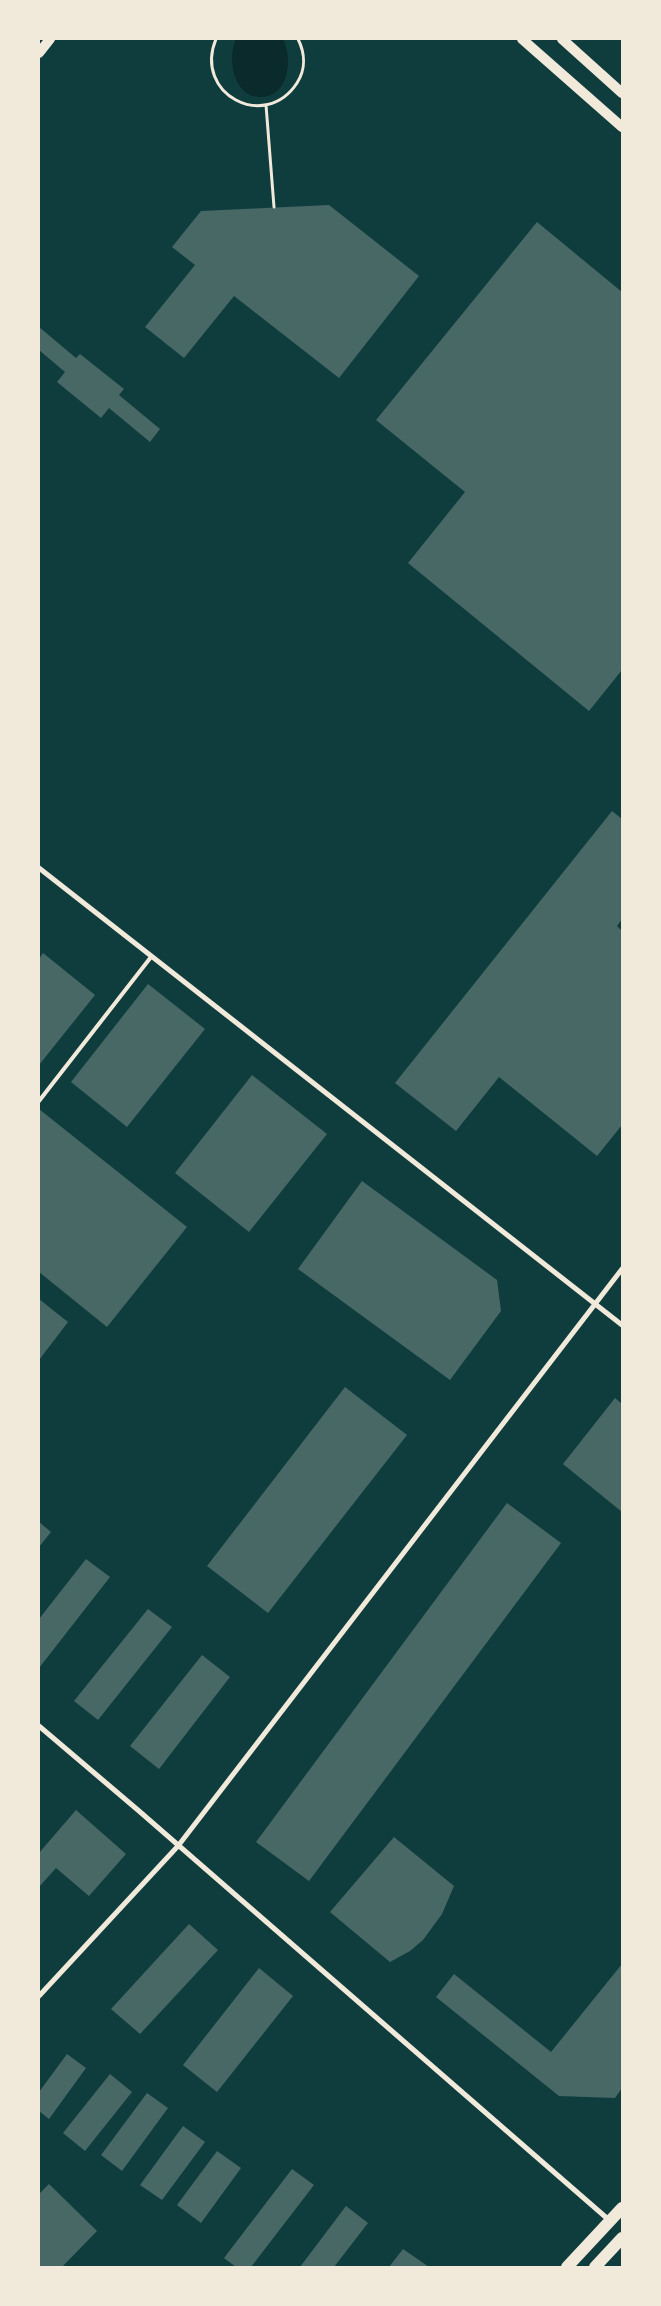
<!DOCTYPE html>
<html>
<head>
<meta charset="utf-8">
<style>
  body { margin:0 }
  #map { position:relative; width:661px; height:2306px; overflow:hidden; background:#0f3d3e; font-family:Quicksand,sans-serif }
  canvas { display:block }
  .frame { position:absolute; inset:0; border:40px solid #f1e9da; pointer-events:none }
</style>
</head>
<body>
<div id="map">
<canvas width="661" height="2306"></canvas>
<div class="frame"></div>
</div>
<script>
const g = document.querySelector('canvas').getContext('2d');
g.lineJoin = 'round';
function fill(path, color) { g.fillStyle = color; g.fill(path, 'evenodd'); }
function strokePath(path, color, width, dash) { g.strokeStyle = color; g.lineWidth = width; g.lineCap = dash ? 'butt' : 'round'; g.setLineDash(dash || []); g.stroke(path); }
const water = new Path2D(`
  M236,39H283C293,58 289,97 261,97C233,98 227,58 236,39Z`);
const building = new Path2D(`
  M329,205L419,276L339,378L234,296L184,358L145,327L195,265L172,247L201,211Z
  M537,222L622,292V670L589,711L408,563L465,492L376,420Z
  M39,327L76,358L80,354L124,389L119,395L160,429L150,442L109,408L101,418L57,382L65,372L39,350Z
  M612,811L622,819V919L617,926L622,931V1125L597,1156L499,1077L456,1131L395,1083Z
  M43,953L95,995L39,1065V959Z
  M148,984L205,1029L127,1127L71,1082Z
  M252,1075L327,1134L249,1232L175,1173Z
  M39,1109L187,1227L107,1327L39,1272Z
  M362,1181L497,1280L501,1311L450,1380L298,1269Z
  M39,1299L68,1322L39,1360Z
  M345,1387L407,1435L268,1613L207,1566Z
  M615,1398L622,1404V1512L563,1464Z
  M507,1503L561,1543L309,1881L256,1842Z
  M39,1522L51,1532L39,1547Z
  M86,1559L110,1577L39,1668V1619Z
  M148,1609L172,1627L98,1720L74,1701Z
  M202,1655L230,1677L159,1769L130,1746Z
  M76,1810L126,1854L89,1896L56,1868L39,1887V1853Z
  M394,1837L454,1886L442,1914L423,1940L410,1951L390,1962L330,1912Z
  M189,1924L218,1950L140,2034L111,2009Z
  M622,1964V2088L615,2098L559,2096L436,1997L454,1974L551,2052Z
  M259,1968L293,1996L217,2092L183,2065Z
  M67,2054L86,2068L49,2119L39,2111V2092Z
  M110,2074L132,2092L85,2151L63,2133Z
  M147,2093L168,2108L122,2171L101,2155Z
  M183,2126L205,2142L162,2200L140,2185Z
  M217,2151L241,2168L201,2223L177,2205Z
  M292,2169L314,2185L251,2267H236L224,2258Z
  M49,2184L97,2231L62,2267H39V2194Z
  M346,2206L368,2223L334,2267H300Z
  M403,2249L429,2267H389Z`);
const path = new Path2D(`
  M216,39C193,94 265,132 297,83C306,69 305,53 298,39
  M266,105L274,207`);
const service = new Path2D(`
  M39,1101L151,957`);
const minor = new Path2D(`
  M39,868L622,1325
  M39,1726L139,1811L609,2220
  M39,1996L178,1846L622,1269`);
const secondary = new Path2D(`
  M522,39L622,127
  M562,39L622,93
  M39,53L50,39`);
const primary = new Path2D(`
  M567,2267L622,2208
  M595,2267L622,2238`);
fill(water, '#0a2a2b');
fill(building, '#486865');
strokePath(path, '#f1e9da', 3);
strokePath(service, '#f1e9da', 4);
strokePath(minor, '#f1e9da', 5);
strokePath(secondary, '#f1e9da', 10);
strokePath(primary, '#f1e9da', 12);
</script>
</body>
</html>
